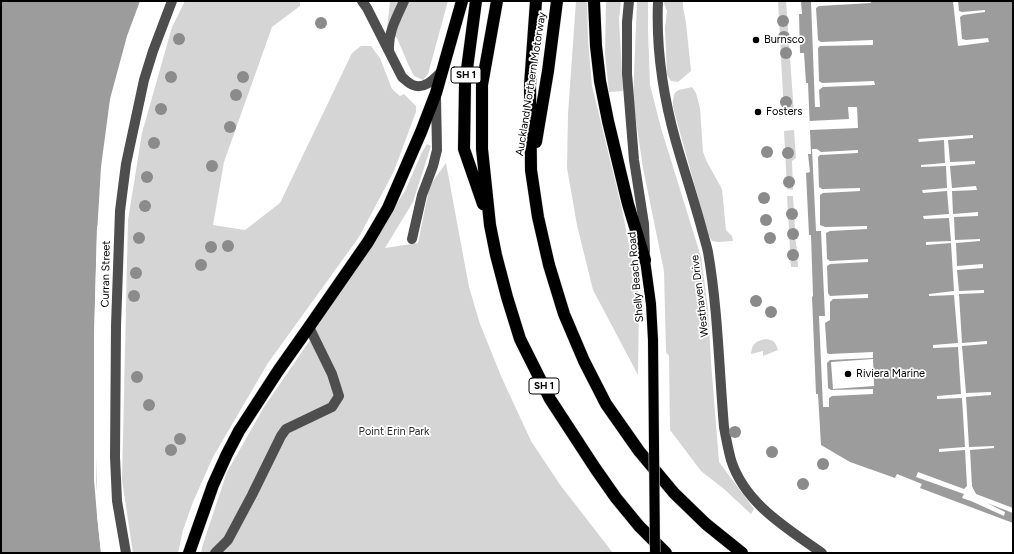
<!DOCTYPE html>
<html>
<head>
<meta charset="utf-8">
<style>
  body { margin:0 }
  #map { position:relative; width:1014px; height:554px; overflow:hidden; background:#fff; font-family:Figtree,sans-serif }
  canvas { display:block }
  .frame { position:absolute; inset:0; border:2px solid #000; pointer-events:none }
</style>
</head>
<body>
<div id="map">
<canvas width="1014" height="554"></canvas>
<div class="frame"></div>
</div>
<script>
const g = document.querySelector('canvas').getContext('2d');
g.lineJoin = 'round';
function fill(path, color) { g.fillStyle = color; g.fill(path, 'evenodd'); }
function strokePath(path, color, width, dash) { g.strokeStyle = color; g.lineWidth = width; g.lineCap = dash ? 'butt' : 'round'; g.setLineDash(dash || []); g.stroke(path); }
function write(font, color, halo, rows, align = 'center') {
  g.font = font + ' Figtree,sans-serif'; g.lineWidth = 3.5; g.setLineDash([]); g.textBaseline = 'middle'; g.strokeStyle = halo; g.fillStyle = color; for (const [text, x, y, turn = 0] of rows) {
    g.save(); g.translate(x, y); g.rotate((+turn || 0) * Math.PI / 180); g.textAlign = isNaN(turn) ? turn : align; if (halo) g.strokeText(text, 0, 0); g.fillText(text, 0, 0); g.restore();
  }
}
const green = new Path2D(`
  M185,1H300V6L272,27L224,162L213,225L245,230L280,203L352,53L361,46H371L380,58L392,89L400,96L404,94L416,106V112L394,171L359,237L268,363L213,457L193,502L183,530L178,553H133L122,480L128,220L142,133L172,27Z
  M390,1H448L428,74L423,80L414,76L408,64L397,38L387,29Z
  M576,1H587L588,40L592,86L622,209L639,296L638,375L593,290L577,225L567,168L568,114Z
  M606,1H621L619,19L623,91L609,92L605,54Z
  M637,1H648V29L650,85L661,128L701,257L708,309L711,362L719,462L754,509L751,514L724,489L701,471L670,430L669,356L666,352L664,271L643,168L633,101Z
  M663,1H683V7L686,23L691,71L678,82L671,81L667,75L665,28L667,11Z
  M778,1H786L794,114H784Z
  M692,87L696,93L700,108L703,152L707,162L722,189L726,230L732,236L733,241L718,242L712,241L708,234L673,107C673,88 676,91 692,87Z
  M794,130L796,158L792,161L793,190L787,189L784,131Z
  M427,144L431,146L413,202L385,248L418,243L429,189L433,181L446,163L469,287L480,324L501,376L531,441L561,486L613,553H201L203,544L227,472L264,407L310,340L318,325L405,191L422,152Z
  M787,196H793L796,246L797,247L798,267H791Z
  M766,339C774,340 776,343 778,350L763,356V351L751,354C752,343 756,341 766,339Z`);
const water = new Path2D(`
  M1,1H140L127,36L110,99L101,167L97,234L94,339L97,515L101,553H1Z
  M801,1H1013V523L920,488L922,484L897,474L895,478L850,462L821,445L818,394H816L812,297L813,296L811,235H809L806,173L810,172L808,154H811L808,83H806L804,53H800L799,14H802Z`);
const pier = new Path2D(`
  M811,1H871V3L819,6L816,8L818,40L821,42L873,40V45L820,46L818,48L819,81L822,83L874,81L875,85L823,87L819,90L820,107H815Z
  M953,1H958L959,11L962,12L985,10V12L963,15L960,17L962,39L966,40L988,38L989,42L958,46Z
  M848,107H857L858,128L810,130L809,121L849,119Z
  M973,135V138L948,140L950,162L975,161V164L950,166L952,188L976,186L977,190L952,191L953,214L978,212V216L954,217L955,240L980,239V241L956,243L957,266L983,264V268L957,270L959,291L984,290V293L959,294L962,343L987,341V344L962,346L966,393L991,392V395L966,397L969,447L994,446V448L970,450L972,486L976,494L1013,508V513L987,503L1005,512L1004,516L971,501L962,498L964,494L916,477L918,472L964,489L967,486L965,450L939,452V449L965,447L962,398L937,399V396L961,394L958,347L933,348V345L958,343L954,295L929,296V294L954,291L951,243L926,245V242L951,241L949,218L924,219L923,216L949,214L947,191L923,193L922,190L947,188L946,166L921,167V165L945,163L944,140L919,142L918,139Z
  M812,149H817L821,152L858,150V153L820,155L818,157L819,187L822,189L860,188V191L823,193L820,195V225L825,227L867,226V229L830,231L826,233L827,259L830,261L868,259V262L830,264L827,266L828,293L830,296L868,294V298L833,299L830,302V320L825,323L827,353L829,354L873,352V358L830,360L827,363L828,388L831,390L873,389V394L832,396L829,398V407H823L819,316H825L821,231H816Z
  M97,226H99L96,339V480L99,515L103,553H101L97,515L94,480V339Z
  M873,359L874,386L833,389L831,362Z`);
const minor = new Path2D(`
  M362,1L367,8L402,77C406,80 409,84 413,85C424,90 434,79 441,72
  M629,1L627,22V74L634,160L644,224L645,252
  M658,1C656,48 663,96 676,142C684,170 693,197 701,226C703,234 706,243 708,252C718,310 719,369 724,427C726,438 728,449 731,460C745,504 787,528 822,553
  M389,50C388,32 397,17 404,1
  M412,239L422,195L433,166L437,150L436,97
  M126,553L117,501L115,457L116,326L120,211L126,164L144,80L153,51L172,1
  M215,553L228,540L252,495L281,436L286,429L332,407L339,396L332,374L309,327`);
const major = new Path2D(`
  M645,260L651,304L653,340`);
const highway = new Path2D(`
  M476,1L465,84L464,149L483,204
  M497,1L482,85V149L490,225L496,255L507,297L520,339L550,399L595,468L616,498L639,526L666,553
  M536,1L530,85L531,170L538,217L549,265L564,314L584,361L606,404L639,451L674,493L706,524L742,553
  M594,1L596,46L600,81L608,121L628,204L645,260
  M536,142L548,71L557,1
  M189,553L213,485L227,454L239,431L278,371L309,327L368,242L388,208L421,132L436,93L462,1`);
const majorBridge = new Path2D(`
  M653,340L655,553`);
const trees = [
  [783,21],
  [321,23],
  [784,37],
  [179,39],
  [786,53],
  [171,77],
  [243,77],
  [236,95],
  [786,102],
  [161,109],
  [230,127],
  [154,143],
  [767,152],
  [788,153],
  [212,166],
  [147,177],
  [789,182],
  [764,198],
  [145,206],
  [792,214],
  [766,220],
  [793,234],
  [139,238],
  [770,238],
  [228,246],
  [211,247],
  [793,255],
  [201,265],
  [136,273],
  [134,296],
  [756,301],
  [771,312],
  [137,377],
  [149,405],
  [735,432],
  [180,439],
  [171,450],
  [772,452],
  [823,464],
  [803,484]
];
const markers = [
  [756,40,4,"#000"],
  [758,112,4,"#000"],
  [848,374,4,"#000"]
];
const shields = [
  [466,75,30],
  [544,386,30]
];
const shieldNames = [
  ["SH 1",466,75],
  ["SH 1",544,386]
];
const poiNames = [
  ["Burnsco",764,40],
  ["Fosters",766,112],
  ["Riviera Marine",856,374]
];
const streetNames = [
  ["Auckland Northern Motorway",531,84,-81],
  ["Curran Street",106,274,-89],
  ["Shelly Beach Road",636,277,-95],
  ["Westhaven Drive",700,296,-97]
];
const parkNames = [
  ["Point Erin Park",394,432]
];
fill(green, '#d5d5d5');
fill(water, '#9c9c9c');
fill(pier, '#fff');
strokePath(major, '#dbdbdb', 11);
strokePath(highway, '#dbdbdb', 13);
strokePath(minor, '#4e4e4e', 10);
strokePath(major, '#000', 10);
strokePath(highway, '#000', 12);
strokePath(majorBridge, '#dbdbdb', 11, []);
strokePath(majorBridge, '#000', 10);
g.fillStyle = '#8b8b8b';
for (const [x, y] of trees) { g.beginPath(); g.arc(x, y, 6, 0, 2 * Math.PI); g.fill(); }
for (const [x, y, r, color] of markers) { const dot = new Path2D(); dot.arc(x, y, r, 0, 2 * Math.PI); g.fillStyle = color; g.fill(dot); strokePath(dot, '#fff', 1.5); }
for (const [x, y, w] of shields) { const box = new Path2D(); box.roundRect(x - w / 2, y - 8, w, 16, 3); g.fillStyle = '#fff'; g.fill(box); strokePath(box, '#000', 1); }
write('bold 10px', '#000', null, shieldNames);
write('11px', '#000', '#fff', poiNames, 'left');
write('11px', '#000', '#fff', streetNames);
write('11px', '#2c2c2c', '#fff', parkNames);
</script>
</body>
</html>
